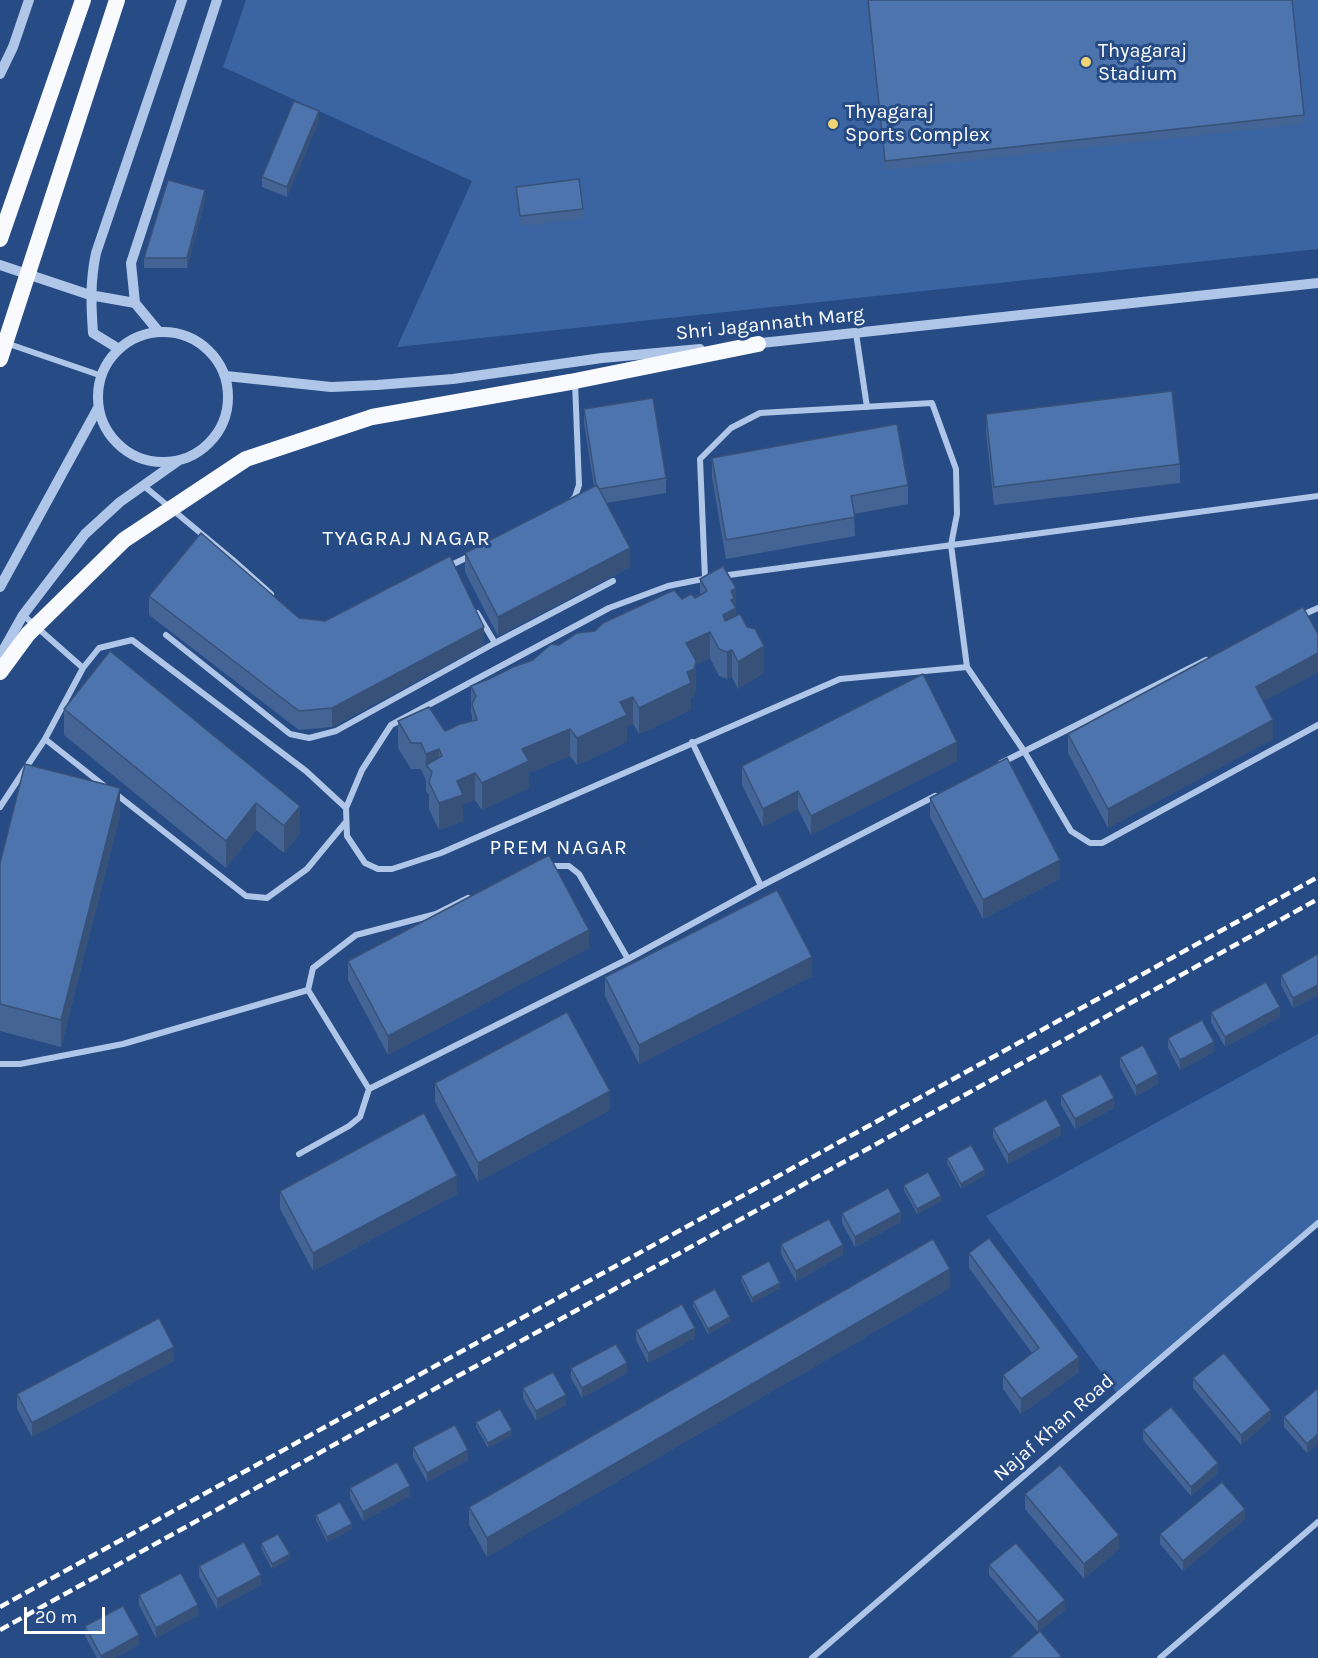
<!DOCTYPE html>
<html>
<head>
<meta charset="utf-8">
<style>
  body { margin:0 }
  #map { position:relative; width:1318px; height:1658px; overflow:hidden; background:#264b85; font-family:Karla,sans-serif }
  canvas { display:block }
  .scale { position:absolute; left:24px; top:1607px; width:81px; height:27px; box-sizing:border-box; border:3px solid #fff; border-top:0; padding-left:8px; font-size:18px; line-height:21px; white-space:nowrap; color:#fff; -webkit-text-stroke:4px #264b85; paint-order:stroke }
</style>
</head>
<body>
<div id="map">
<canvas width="1318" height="1658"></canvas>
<div class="scale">20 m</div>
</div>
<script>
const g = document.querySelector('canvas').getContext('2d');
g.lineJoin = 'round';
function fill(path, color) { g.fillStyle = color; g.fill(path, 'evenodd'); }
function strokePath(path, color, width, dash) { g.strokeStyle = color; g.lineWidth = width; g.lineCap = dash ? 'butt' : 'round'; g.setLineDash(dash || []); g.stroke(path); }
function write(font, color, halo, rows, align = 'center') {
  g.font = font + ' Karla,sans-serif'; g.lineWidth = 6; g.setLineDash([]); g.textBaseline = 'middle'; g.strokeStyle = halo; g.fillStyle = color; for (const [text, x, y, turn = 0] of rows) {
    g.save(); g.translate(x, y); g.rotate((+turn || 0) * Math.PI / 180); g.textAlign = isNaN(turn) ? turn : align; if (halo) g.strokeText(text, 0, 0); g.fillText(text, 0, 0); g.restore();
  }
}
const green = new Path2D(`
  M246,0H1318V249L397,347L472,181L223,67Z
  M1318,1034V1222L1118,1395L986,1216Z`);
const minor = new Path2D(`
  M856,333L867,407
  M6,343L102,376
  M144,486L233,560L271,594
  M571,501L575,497L579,485L575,382
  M447,567L470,556
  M721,576L1318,496
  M705,578L700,459L731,428L760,413L932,403L956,469L957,514L951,545L967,667L1024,751L1071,831L1090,843H1102L1318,725
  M708,578L668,586L609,608L391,725L362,770L346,808L347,836L365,863L378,869H392L441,853L840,679L967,667
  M23,615L83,668
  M1300,616L1318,608
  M166,635L290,734L309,738L336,731L495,643L477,613
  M495,643L613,581
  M45,739L107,788
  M692,742L761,886
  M1001,763L1206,660
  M116,794L246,896L267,898L307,869L345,823
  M0,807L45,739L83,668L99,648L132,640L306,771L346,808
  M548,866H569L579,874L628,959
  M0,1064H20L123,1044L308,990
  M369,1089L308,990L313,968L356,935L436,914L468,898
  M299,1154L349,1126L360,1117L369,1089L628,959L761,886L935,796
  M812,1658L1318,1223
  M1160,1658L1318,1522`);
const tertiary = new Path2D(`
  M0,74L13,47L29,0
  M0,265L90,295L135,303
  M98 397a65 65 0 1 1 130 0a65 65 0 1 1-130 0Z
  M159,332L135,303L131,263L217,0
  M752,344L1318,283
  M119,349L93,333C91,304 90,282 96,253L182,0
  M226,376L331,387L377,385L453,379L602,358L700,349
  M0,587L98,408
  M0,656L23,615L85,534L120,502L178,461`);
const trunk = new Path2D(`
  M0,239L83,0
  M0,359L117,0
  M570,382L758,344`);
const rail = new Path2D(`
  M0,1607L1318,877
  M0,1630L1318,899`);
const trunkBridge = new Path2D(`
  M0,672L28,634L124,540L246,459L372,417L570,382`);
const wall = new Path2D(`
  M867,0H1292L1304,115V124L885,170Z
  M319,121L287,197L262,187V177Z
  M516,187L583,209V219L520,226L516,196Z
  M205,200L187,268H144V258Z
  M584,409L666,478V493L606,503L630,567L498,636L465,572V553L594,487L584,423Z
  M986,414L1180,464V483L994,505L986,432Z
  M712,458L908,485V504L854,514L855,536L726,559L712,477Z
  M700,579L736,588V616L764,673L738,689L732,677L727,679L719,676L710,658L696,665V688L694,696L691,697V710L639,734L633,724L627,726V742L577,765L570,756L529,773V788L482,810L475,800L463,805V821L439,830L429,809V795L426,791V781L421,769H411L398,748V721L445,731L472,721V715L471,712V686L489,679L533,660L559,645L682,599L695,598L700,595Z
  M149,596L299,618L484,645L332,727L299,730L149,615Z
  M1318,634V672L1263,702L1273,739L1108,828L1068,753V734Z
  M110,651L300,833L284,853L256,830L226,868L64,735V709Z
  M957,761L811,835L798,809L763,827L742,785V766Z
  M930,798L1060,879L983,919L930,817Z
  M120,815L61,1047L0,1031V863Z
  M589,948L388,1055L348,980V961Z
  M1318,954V995L1293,1008L1281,985V975Z
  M812,976L639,1064L605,996V977Z
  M1211,1012L1280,1017L1225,1047L1211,1022Z
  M1168,1038L1214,1052L1180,1070L1168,1048Z
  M1120,1057L1158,1084L1136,1096L1120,1067Z
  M435,1083L610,1110L478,1182L435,1102Z
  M1061,1095L1114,1108L1075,1129L1061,1105Z
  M993,1128L1061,1135L1008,1164L993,1137Z
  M947,1158L985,1175L961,1189L947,1163Z
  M904,1185L941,1201L917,1214L904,1190Z
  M280,1191L457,1194L313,1271L280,1209Z
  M842,1213L901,1222L855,1247L842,1223Z
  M781,1244L843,1255L796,1281L781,1254Z
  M969,1253L1079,1372L1021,1414L1003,1389V1375L1032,1353L969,1268Z
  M741,1276L780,1288L752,1303L741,1281Z
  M950,1288L487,1557L469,1525V1507Z
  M693,1301L730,1322L708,1334L693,1306Z
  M636,1330L695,1338L648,1363L636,1340Z
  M174,1361L32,1437L17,1409V1394Z
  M571,1368L627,1373L582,1398L571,1378Z
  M1193,1378L1271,1419L1241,1445L1193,1388Z
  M523,1388L566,1405L536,1421L523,1398Z
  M1318,1388V1444L1307,1453L1284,1427V1417Z
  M476,1422L512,1435L488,1448L476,1427Z
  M1143,1430L1218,1473L1191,1496L1143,1440Z
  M413,1447L468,1460L427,1482L413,1457Z
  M350,1488L410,1496L363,1521L350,1498Z
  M1025,1494L1119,1549L1084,1579L1025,1509Z
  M316,1515L352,1529L327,1542L316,1520Z
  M1245,1519L1183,1571L1160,1544V1534Z
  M261,1543L290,1559L272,1569L261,1548Z
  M989,1565L1065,1610L1038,1632L989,1575Z
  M199,1566L261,1585L217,1609L199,1576Z
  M139,1595L198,1615L156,1638L139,1605Z
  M85,1626L139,1645L115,1658H97L85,1636Z`);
const shadedWall = new Path2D(`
  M319,111V121L287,197V187Z
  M205,190V200L187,268V258Z
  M630,548V567L498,636V617Z
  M736,588V635L723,641V615L731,591Z
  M484,627V645L332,727V708Z
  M710,632V658L696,665V688L694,696L691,697V710L639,734V708L686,643Z
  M764,646V673L738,689V662Z
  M732,650V677L727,679V652Z
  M1318,653V672L1256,706V687Z
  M633,697V724L627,726V742L577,765V738L620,702Z
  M1273,720V739L1108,828V809Z
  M570,729V756L529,773V788L482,810V783L522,749Z
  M957,742V761L811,835V816Z
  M439,749V775L426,765V781V754Z
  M475,773V800L463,805V821L439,830V803L457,781Z
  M120,788V815L61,1047V1020Z
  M798,791V809L763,827V809Z
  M256,803V830L226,868V841Z
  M300,806V833L284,853V826Z
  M1060,860V879L983,919V900Z
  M589,930V948L388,1055V1036Z
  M812,957V976L639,1064V1045Z
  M1318,985V995L1293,1008V998Z
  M1280,1007V1017L1225,1047V1037Z
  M1214,1042V1052L1180,1070V1060Z
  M1158,1074V1084L1136,1096V1086Z
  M610,1091V1110L478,1182V1163Z
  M1114,1098V1108L1075,1129V1119Z
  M1061,1126V1135L1008,1164V1154Z
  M985,1170V1175L961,1189V1184Z
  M457,1176V1194L313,1271V1253Z
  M941,1196V1201L917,1214V1209Z
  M901,1212V1222L855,1247V1237Z
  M843,1245V1255L796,1281V1271Z
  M950,1269V1288L487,1557V1538Z
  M780,1283V1288L752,1303V1298Z
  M730,1317V1322L708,1334V1329Z
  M695,1328V1338L648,1363V1353Z
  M174,1347V1361L32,1437V1423Z
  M1079,1357V1372L1021,1414V1399Z
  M627,1363V1373L582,1398V1388Z
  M566,1395V1405L536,1421V1411Z
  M1271,1410V1419L1241,1445V1435Z
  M512,1430V1435L488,1448V1443Z
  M1318,1434V1444L1307,1453V1444Z
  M468,1450V1460L427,1482V1473Z
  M1218,1463V1473L1191,1496V1487Z
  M410,1486V1496L363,1521V1512Z
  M1245,1509V1519L1183,1571V1561Z
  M352,1524V1529L327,1542V1537Z
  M1119,1535V1549L1084,1579V1564Z
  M290,1554V1559L272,1569V1564Z
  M261,1575V1585L217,1609V1599Z
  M1065,1600V1610L1038,1632V1622Z
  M198,1605V1615L156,1638V1628Z
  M139,1635V1645L115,1658H101V1656Z`);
const building = new Path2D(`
  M868,0H1292L1304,115L885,161Z
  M294,101L319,111L287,187L262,177Z
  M579,179L583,209L520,216L516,187Z
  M168,180L205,190L187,258H144Z
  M1172,391L1180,464L994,487L986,414Z
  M653,398L666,478L599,489L596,485L584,409Z
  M897,424L908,485L851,496L855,517L726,540L712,458Z
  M597,485L630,548L498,617L465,553Z
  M201,533L299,618L325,621L450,556L484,627L332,708L299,711L149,596Z
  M723,566L736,588L731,591L734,598L731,600L736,608L723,615L725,621L740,614L747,627L755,629L764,646L738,662L732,650L727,652L719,649L710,632L686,643L696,661L694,669L687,672L691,683L639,708L633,697L620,702L627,715L577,738L570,729L522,749L529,761L482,783L475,773L457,781L463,795L439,803L429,782L432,772L426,765L442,756L439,749L426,754L421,743H411L398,721L429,707L445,731L460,724L477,720L472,704L476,696L471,686L489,679L513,667L533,660L551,644L559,645L577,633L595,631L603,623L674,590L682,599L691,594L695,598L707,591L700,579Z
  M1303,607L1318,634V653L1256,687L1273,720L1108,809L1068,734Z
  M110,651L300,806L284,826L256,803L226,841L64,709Z
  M923,674L957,742L811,816L798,791L763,809L742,766Z
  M1007,758L1060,860L983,900L930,798Z
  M25,764L120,788L61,1020L0,1004V863Z
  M549,855L589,930L388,1036L348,961Z
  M777,890L812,957L639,1045L605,977Z
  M1318,954V985L1293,998L1281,975Z
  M1266,982L1280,1007L1225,1037L1211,1012Z
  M567,1012L610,1091L478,1163L435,1083Z
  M1202,1020L1214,1042L1180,1060L1168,1038Z
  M1143,1045L1158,1074L1136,1086L1120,1057Z
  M1101,1074L1114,1098L1075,1119L1061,1095Z
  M1046,1099L1061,1126L1008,1154L993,1128Z
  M424,1113L457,1176L313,1253L280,1191Z
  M971,1145L985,1170L961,1184L947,1158Z
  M928,1172L941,1196L917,1209L904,1185Z
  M888,1188L901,1212L855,1237L842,1213Z
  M829,1219L843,1245L796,1271L781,1244Z
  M989,1238L1079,1357L1021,1399L1003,1375L1039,1348L969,1253Z
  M933,1239L950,1269L487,1538L469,1507Z
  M769,1261L780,1283L752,1298L741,1276Z
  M715,1289L730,1317L708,1329L693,1301Z
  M682,1304L695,1328L648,1353L636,1330Z
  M159,1318L174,1347L32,1423L17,1394Z
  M616,1344L627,1363L582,1388L571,1368Z
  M1224,1353L1271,1410L1241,1435L1193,1378Z
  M553,1372L566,1395L536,1411L523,1388Z
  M1318,1388V1434L1307,1444L1284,1417Z
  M1171,1407L1218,1463L1191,1487L1143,1430Z
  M500,1409L512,1430L488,1443L476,1422Z
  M455,1425L468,1450L427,1473L413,1447Z
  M397,1462L410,1486L363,1512L350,1488Z
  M1060,1465L1119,1535L1084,1564L1025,1494Z
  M1222,1482L1245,1509L1183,1561L1160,1534Z
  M340,1502L352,1524L327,1537L316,1515Z
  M278,1534L290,1554L272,1564L261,1543Z
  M244,1542L261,1575L217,1599L199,1566Z
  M1016,1543L1065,1600L1038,1622L989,1565Z
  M181,1573L198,1605L156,1628L139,1595Z
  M123,1606L139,1635L101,1656L85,1626Z
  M1040,1631L1061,1656L1059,1658H1009Z`);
const markers = [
  [1086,62,6,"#f1d475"],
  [833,124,6,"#f1d475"]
];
const poiNames = [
  ["Thyagaraj",1098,51],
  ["Stadium",1098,74],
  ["Thyagaraj",845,112],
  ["Sports Complex",845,135]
];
const streetNames = [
  ["Shri Jagannath Marg",770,324,-6],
  ["Najaf Khan Road",1054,1428,-41]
];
const neighbourhoodNames = [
  ["TYAGRAJ NAGAR",407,539],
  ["PREM NAGAR",559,848]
];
fill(green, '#3a64a2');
strokePath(minor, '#b0c6e8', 6);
strokePath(tertiary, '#b0c6e8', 10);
strokePath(trunk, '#f8fafe', 16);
strokePath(rail, '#fff', 4.5, [10, 4.5]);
strokePath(trunkBridge, '#f8fafe', 16);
fill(wall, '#436495');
fill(shadedWall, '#375179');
fill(building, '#4e74ad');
strokePath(building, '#375179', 1.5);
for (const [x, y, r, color] of markers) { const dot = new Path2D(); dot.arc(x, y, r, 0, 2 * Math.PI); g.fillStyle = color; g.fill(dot); strokePath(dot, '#264b85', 2); }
write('20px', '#fff', '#264b85', poiNames, 'left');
write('20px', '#fff', '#264b85', streetNames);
g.letterSpacing = '1.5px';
write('21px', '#fff', '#264b85', neighbourhoodNames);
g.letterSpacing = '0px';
</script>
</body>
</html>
